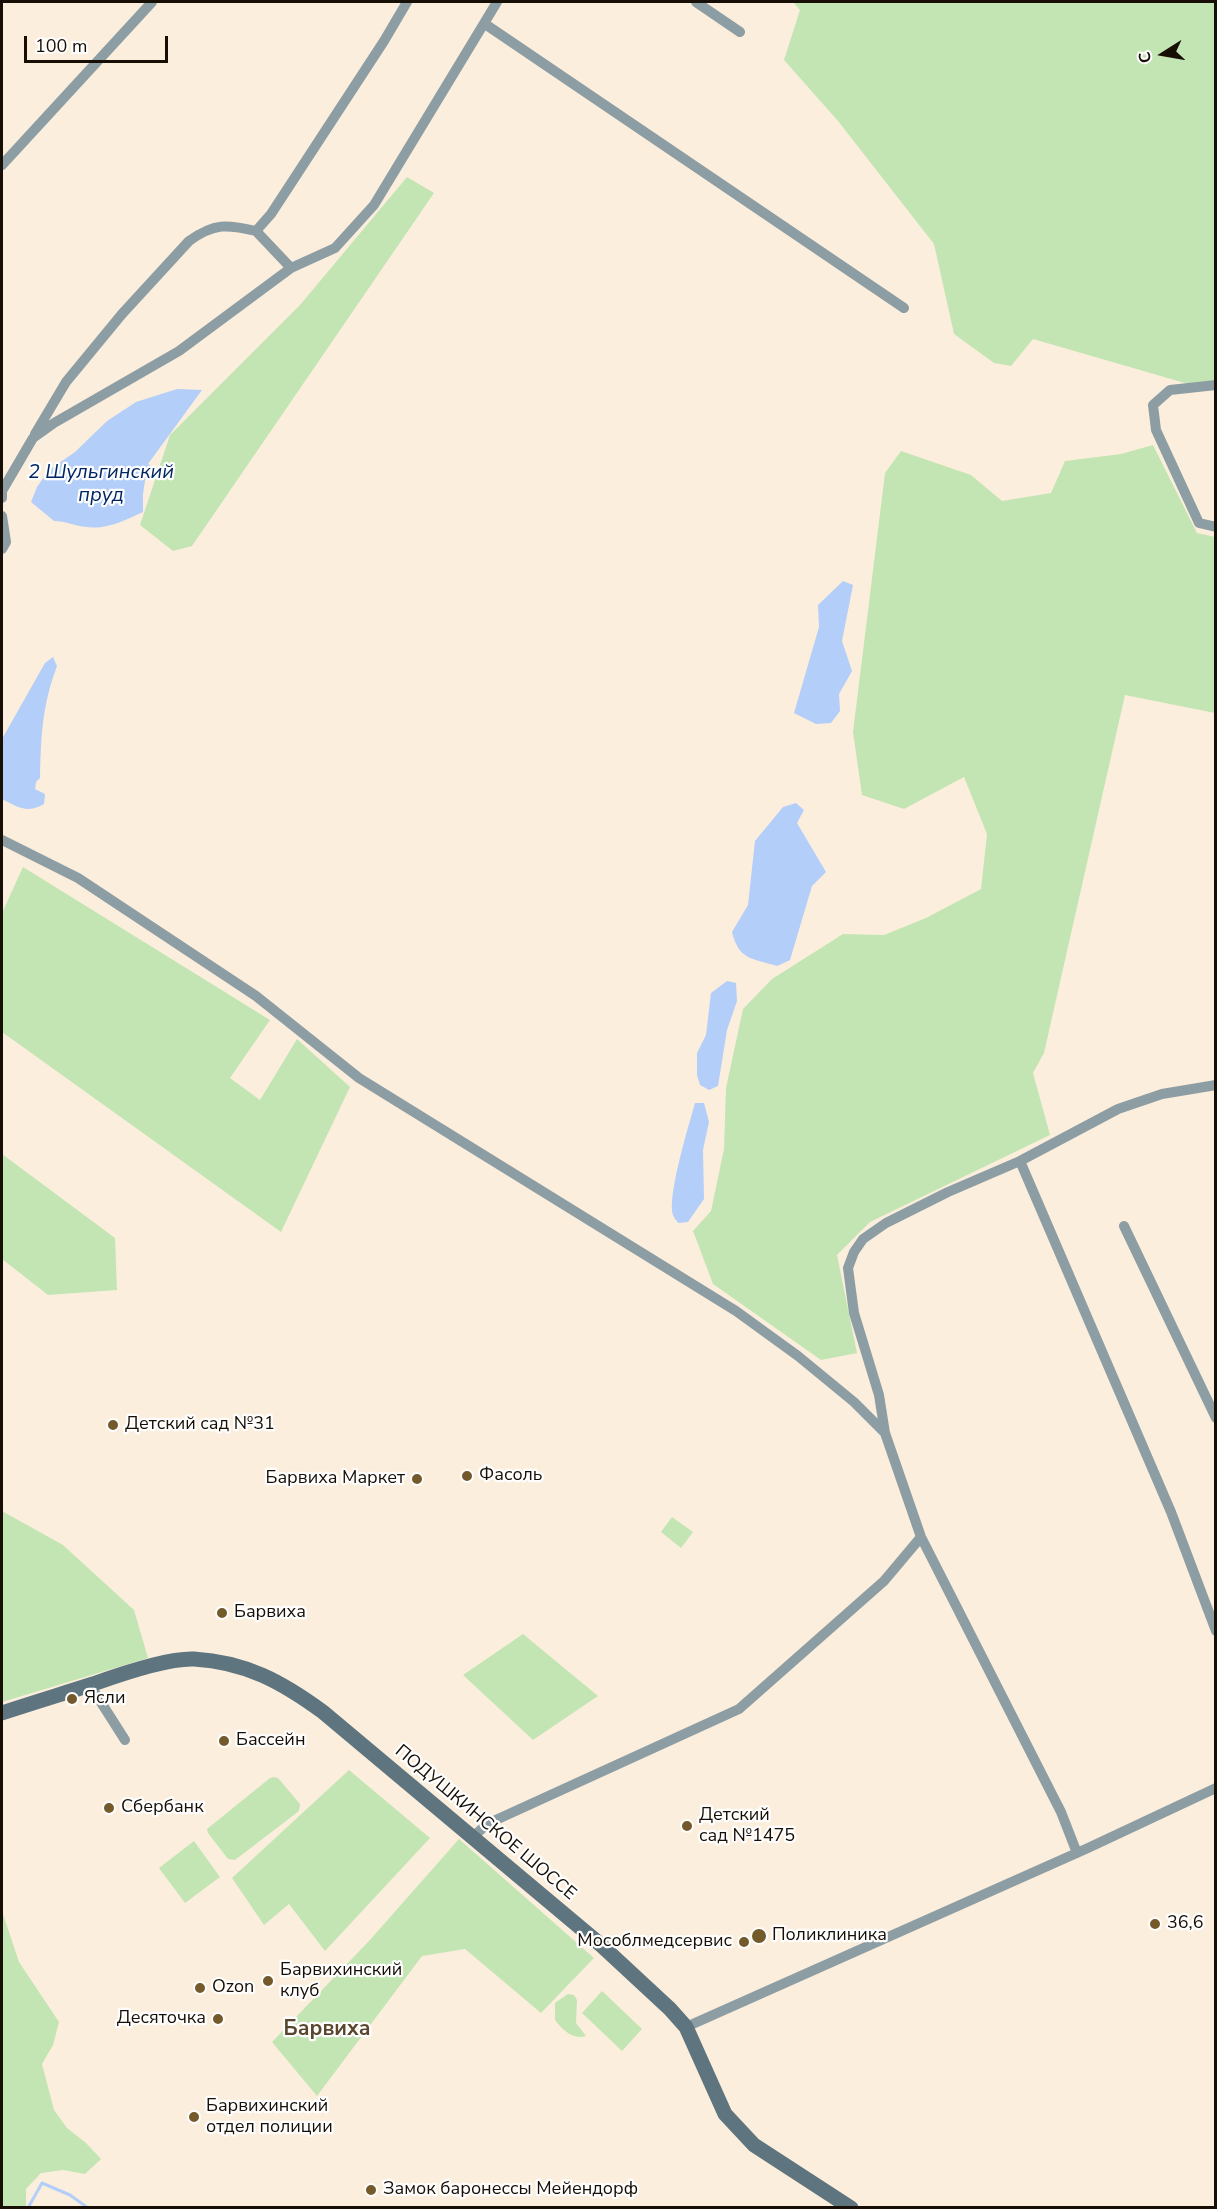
<!DOCTYPE html>
<html>
<head>
<meta charset="utf-8">
<style>
  body { margin:0 }
  #map { position:relative; width:1217px; height:2209px; overflow:hidden; background:#fceedc; font-family:"Nunito Sans",sans-serif }
  canvas { display:block }
  .frame { position:absolute; inset:0; border:3px solid #170f05; pointer-events:none }
  .north { position:absolute; left:1133px; top:24px; width:60px; height:60px; -webkit-text-stroke:4px #fefefe; paint-order:stroke; rotate:259deg; font-size:16px; font-weight:700; line-height:24px; text-align:center; color:#170f05 }
  .north::after { content:''; display:block; margin:auto; width:21px; height:27px; background:#170f05; clip-path:polygon(50% 0,100% 100%,50% 72%,0 100%) }
  .scale { position:absolute; left:24px; top:36px; width:144px; height:27px; box-sizing:border-box; border:3px solid #170f05; border-top:0; padding-left:8px; font-size:18px; line-height:21px; white-space:nowrap; color:#170f05; -webkit-text-stroke:4px #fefefe; paint-order:stroke }
</style>
</head>
<body>
<div id="map">
<canvas width="1217" height="2209"></canvas>
<div class="frame"></div>
<div class="north">С</div>
<div class="scale">100 m</div>
</div>
<script>
const g = document.querySelector('canvas').getContext('2d');
g.lineJoin = 'round';
function fill(path, color) { g.fillStyle = color; g.fill(path, 'evenodd'); }
function strokePath(path, color, width, dash) { g.strokeStyle = color; g.lineWidth = width; g.lineCap = dash ? 'butt' : 'round'; g.setLineDash(dash || []); g.stroke(path); }
function write(font, color, halo, rows, align = 'center') {
  g.font = font + ' "Nunito Sans",sans-serif'; g.lineWidth = 4.5; g.setLineDash([]); g.textBaseline = 'middle'; g.strokeStyle = halo; g.fillStyle = color; for (const [text, x, y, turn = 0] of rows) {
    g.save(); g.translate(x, y); g.rotate((+turn || 0) * Math.PI / 180); g.textAlign = isNaN(turn) ? turn : align; if (halo) g.strokeText(text, 0, 0); g.fillText(text, 0, 0); g.restore();
  }
}
const green = new Path2D(`
  M793,2H1215V381L1202,388L1033,339L1011,366L994,363L954,334L934,244L838,121L784,60L800,10Z
  M407,177L434,193L192,546L173,551L140,525L170,435L300,305Z
  M1153,445L1197,533L1215,537V713L1125,695L1044,1053L1033,1073L1050,1135L870,1222L837,1255L857,1353L821,1360L713,1284L693,1231L711,1211L724,1149L726,1088L743,1009L772,979L843,934L884,935L926,918L981,889L987,834L964,777L904,809L862,795L853,732L885,473L901,451L971,475L1002,501L1051,493L1065,461L1121,454Z
  M23,867L270,1020L230,1078L260,1100L297,1039L350,1087L281,1232L2,1032V913Z
  M2,1154L115,1238L117,1290L48,1295L2,1259Z
  M2,1511L63,1545L134,1610L148,1658L2,1702Z
  M672,1517L693,1532L681,1548L661,1532Z
  M523,1634L598,1696L533,1740L463,1675Z
  M349,1770L430,1838L325,1951L289,1904L264,1925L232,1878Z
  M274,1777L278,1778L300,1804L299,1811L235,1860L228,1859L208,1833L207,1829L270,1778Z
  M459,1839L594,1958L541,2013L465,1949L422,1956L317,2096L272,2042L369,1941Z
  M194,1841L220,1877L185,1903L159,1868Z
  M2,1911L19,1962L59,2022L53,2045L42,2064L54,2110L67,2128L86,2143L101,2159L85,2174L63,2170L41,2173L26,2189V2207H2Z
  M602,1991L642,2029L622,2051L582,2013Z
  M568,1994L574,1995L577,2000L576,2023L586,2036C572,2040 563,2030 555,2020V2003Z`);
const water = new Path2D(`
  M177,389L202,390L148,464L154,467L153,471L146,474L143,494V512C125,520 107,530 87,527C75,526 66,521 54,521L31,502L37,487L49,470L75,452L107,421L136,402Z
  M843,581L853,585L842,641L852,671L839,694L840,711L831,723L816,724L794,713L819,627L818,605Z
  M53,657L57,666C42,706 41,736 40,778L36,782L35,789L45,794L44,804C27,814 18,807 2,799V739L45,663Z
  M796,803L804,810L797,823L826,872L812,886L790,960L777,966C751,958 739,960 732,932L748,905L755,841L783,807Z
  M727,981L736,983L737,1001L727,1030L718,1086L709,1090L700,1085L697,1075V1053L706,1035L711,993Z
  M695,1103H704L709,1122L703,1150L704,1199L688,1222L678,1223C677,1221 674,1218 673,1215C667,1196 689,1125 695,1103Z`);
const stream = new Path2D(`
  M28,2208L42,2183L70,2195L88,2208`);
const minor = new Path2D(`
  M696,2L740,32
  M485,24L904,308
  M2,165L152,2
  M256,231L291,268
  M1216,385L1170,390L1153,405L1156,430L1199,523L1216,527
  M35,434L66,382L122,314L189,241C214,223 227,224 256,231L271,214L384,41L407,2
  M2,498V491L33,438L54,423L179,351L291,268L335,248L374,205L497,2
  M2,516L6,542L2,549
  M2,840L78,878L256,996L359,1078L736,1311L798,1356L854,1402L885,1433
  M1020,1161L1171,1512L1216,1631
  M1124,1226L1216,1418
  M90,1685L125,1740
  M472,1838L487,1824L739,1709L884,1581L921,1537
  M1077,1853L1061,1812L921,1537L885,1433L879,1395L854,1313L848,1268L854,1252L863,1239L886,1223L948,1192L1020,1161L1118,1109L1162,1094L1216,1085
  M686,2027L1088,1848L1216,1788`);
const secondary = new Path2D(`
  M2,1713C32,1703 62,1694 93,1684C118,1675 168,1658 194,1659C246,1662 282,1682 323,1712L601,1945L670,2009L686,2027L725,2114L754,2145L851,2208`);
const markers = [
  [113,1425,6,"#74592b"],
  [467,1476,6,"#74592b"],
  [417,1479,6,"#74592b"],
  [222,1613,6,"#74592b"],
  [72,1699,6,"#74592b"],
  [224,1741,6,"#74592b"],
  [109,1808,6,"#74592b"],
  [687,1826,6,"#74592b"],
  [1155,1924,6,"#74592b"],
  [759,1936,8,"#74592b"],
  [744,1942,6,"#74592b"],
  [268,1981,6,"#74592b"],
  [200,1988,6,"#74592b"],
  [218,2019,6,"#74592b"],
  [194,2117,6,"#74592b"],
  [371,2190,6,"#74592b"]
];
const poiNames = [
  ["Детский сад №31",125,1425],
  ["Фасоль",479,1476],
  ["Барвиха Маркет",405,1479,"right"],
  ["Барвиха",234,1613],
  ["Ясли",84,1699],
  ["Бассейн",236,1741],
  ["Сбербанк",121,1808],
  ["Детский",699,1816],
  ["сад №1475",699,1837],
  ["36,6",1167,1924],
  ["Поликлиника",772,1936],
  ["Мособлмедсервис",732,1942,"right"],
  ["Барвихинский",280,1971],
  ["клуб",280,1992],
  ["Ozon",212,1988],
  ["Десяточка",206,2019,"right"],
  ["Барвихинский",206,2107],
  ["отдел полиции",206,2128],
  ["Замок баронессы Мейендорф",383,2190]
];
const streetNames = [
  ["ПОДУШКИНСКОЕ ШОССЕ",485,1823,40]
];
const waterNames = [
  ["2 Шульгинский",101,473],
  ["пруд",101,496]
];
const quarterNames = [
  ["Барвиха",327,2030]
];
fill(green, '#c3e5b4');
fill(water, '#b3cef9');
strokePath(stream, '#b3cef9', 3);
strokePath(minor, '#8d9da4', 10);
strokePath(secondary, '#5e757f', 15);
for (const [x, y, r, color] of markers) { const dot = new Path2D(); dot.arc(x, y, r, 0, 2 * Math.PI); g.fillStyle = color; g.fill(dot); strokePath(dot, '#fefefe', 2); }
write('18px', '#170f05', '#fefefe', poiNames, 'left');
write('18px', '#170f05', '#fefefe', streetNames);
write('italic 20px', '#012763', '#fefefe', waterNames);
write('bold 21px', '#59462c', '#fefefe', quarterNames);
</script>
</body>
</html>
